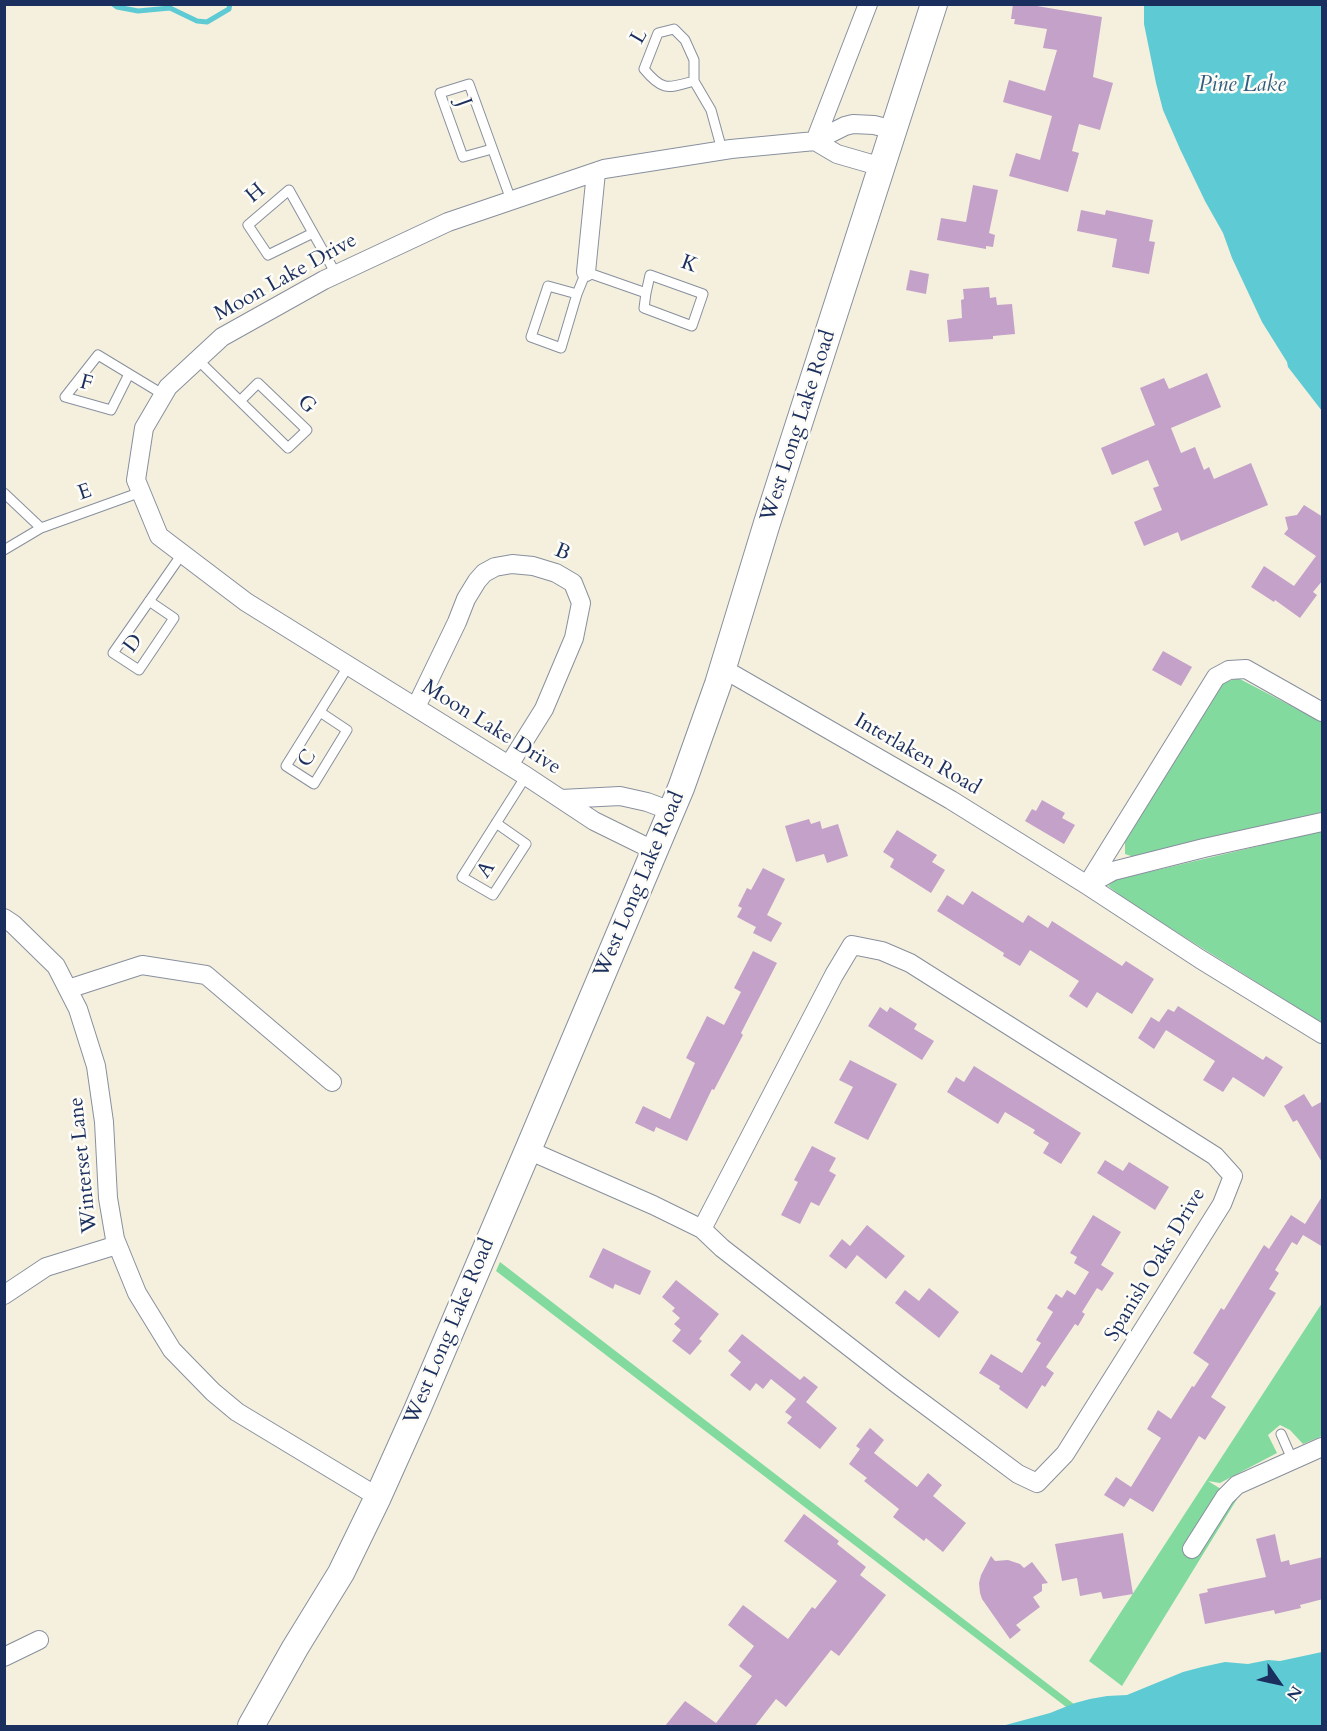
<!DOCTYPE html>
<html>
<head>
<meta charset="utf-8">
<style>
  body { margin:0 }
  #map { position:relative; width:1327px; height:1731px; overflow:hidden; background:#f5f0de; font-family:Cardo,serif }
  canvas { display:block }
  .frame { position:absolute; inset:0; border:6px solid #1b2f5e; pointer-events:none }
  .north { position:absolute; left:1249px; top:1653px; width:60px; height:60px; -webkit-text-stroke:4px #fdfcf7; paint-order:stroke; rotate:124deg; font-size:16px; font-weight:700; line-height:24px; text-align:center; color:#1b2f5e }
  .north::after { content:''; display:block; margin:auto; width:21px; height:27px; background:#1b2f5e; clip-path:polygon(50% 0,100% 100%,50% 72%,0 100%) }
</style>
</head>
<body>
<div id="map">
<canvas width="1327" height="1731"></canvas>
<div class="frame"></div>
<div class="north">N</div>
</div>
<script>
const g = document.querySelector('canvas').getContext('2d');
g.lineJoin = 'round';
function fill(path, color) { g.fillStyle = color; g.fill(path, 'evenodd'); }
function strokePath(path, color, width, dash) { g.strokeStyle = color; g.lineWidth = width; g.lineCap = dash ? 'butt' : 'round'; g.setLineDash(dash || []); g.stroke(path); }
function write(font, color, halo, rows, align = 'center') {
  g.font = font + ' Cardo,serif'; g.lineWidth = 5; g.setLineDash([]); g.textBaseline = 'middle'; g.strokeStyle = halo; g.fillStyle = color; for (const [text, x, y, turn = 0] of rows) {
    g.save(); g.translate(x, y); g.rotate((+turn || 0) * Math.PI / 180); g.textAlign = isNaN(turn) ? turn : align; if (halo) g.strokeText(text, 0, 0); g.fillText(text, 0, 0); g.restore();
  }
}
const green = new Path2D(`
  M1238,678L1322,722V812L1137,858L1125,854V841L1212,692L1226,682Z
  M1322,831V1023L1130,903L1108,886L1115,880Z
  M500,1262L1083,1711L1074,1713L496,1271Z
  M1322,1303V1436L1303,1444L1290,1430L1280,1425L1268,1435L1277,1453L1220,1483L1208,1481L1237,1499L1122,1686L1089,1661Z`);
const water = new Path2D(`
  M1144,5H1322V411L1288,367L1287,362L1262,322L1232,258L1223,233L1205,201L1180,149L1163,110L1156,83L1144,24Z
  M1322,1652V1726H1002L1050,1713L1075,1703L1090,1699L1107,1696L1127,1695L1183,1672L1202,1667L1225,1662L1248,1664L1268,1660L1280,1661Z`);
const stream = new Path2D(`
  M113,4L117,7L138,11L170,8L197,21L207,22L229,9L230,4`);
const building = new Path2D(`
  M1013,4H1025L1102,17L1093,77L1113,83L1100,130L1079,124L1072,151L1079,153L1068,192L1009,176L1016,153L1040,160L1052,116L1003,102L1009,80L1045,91L1057,50L1043,48L1047,29L1014,24L1015,19H1011Z
  M973,185L998,190L989,233L995,235L993,247L986,246V249L937,240L941,218L966,222Z
  M1081,210L1105,215L1106,210L1153,220L1149,241L1155,242L1149,274L1112,267L1117,239L1077,231Z
  M910,270L929,274L926,294L906,290Z
  M989,287L990,298L996,297L997,305L1012,304L1015,334L993,336V339L949,342L947,320L962,318L961,300L964,299L963,289Z
  M1207,373L1221,407L1171,428L1181,453L1195,447L1204,470L1209,467L1214,479L1251,463L1268,505L1181,541L1178,532L1144,546L1134,522L1162,510L1153,488L1159,486L1148,460L1112,475L1101,448L1155,425L1140,388L1164,378L1169,389Z
  M1304,505L1323,517V580L1313,592L1317,595L1300,618L1275,600L1274,602L1251,587L1264,566L1294,586L1316,556L1284,534L1288,529L1285,517L1297,515Z
  M1163,651L1192,667L1181,686L1152,670Z
  M1042,800L1065,813L1062,818L1075,825L1064,844L1025,821L1032,809L1036,811Z
  M809,819L811,824L820,821L822,829L838,824L848,856L827,863L824,854L796,862L785,826Z
  M897,830L937,855L932,862L945,870L931,893L890,867L894,859L883,852Z
  M763,868L785,879L767,915L782,923L771,942L753,933L756,927L737,917L742,908L738,906L747,888L751,890Z
  M972,891L1023,923L1028,915L1048,928L1052,921L1122,966L1126,961L1154,979L1132,1014L1097,992L1087,1008L1069,996L1079,981L1030,950L1020,966L1003,956L1004,953L937,911L947,895L963,905Z
  M753,951L777,963L741,1033L743,1035L714,1090L712,1089L687,1141L656,1127L654,1132L635,1123L643,1106L670,1119L695,1063L686,1058L707,1016L724,1025L741,992L734,988Z
  M1178,1006L1263,1060L1266,1056L1283,1067L1264,1097L1233,1077L1223,1092L1203,1080L1215,1061L1166,1030L1154,1049L1138,1038L1151,1017L1159,1022L1168,1009L1174,1012Z
  M880,1007L887,1012L890,1007L917,1024L914,1029L934,1041L922,1060L868,1026Z
  M850,1060L897,1084L868,1140L834,1123L853,1087L839,1080Z
  M974,1066L1081,1133L1061,1164L1043,1153L1049,1143L1033,1133L1035,1130L1005,1112L998,1124L947,1092L956,1077L964,1082Z
  M1304,1094L1312,1107L1323,1101V1164L1297,1120L1293,1122L1284,1106Z
  M812,1146L836,1158L829,1171L836,1175L819,1206L811,1202L800,1224L781,1215L798,1182L794,1180Z
  M1105,1160L1123,1171L1129,1162L1169,1187L1155,1210L1097,1173Z
  M1323,1195V1247L1303,1235L1297,1245L1292,1242L1275,1270L1279,1273L1269,1289L1276,1293L1211,1397L1226,1407L1205,1440L1199,1436L1153,1512L1130,1498L1124,1507L1104,1495L1116,1477L1131,1487L1161,1438L1147,1429L1158,1410L1171,1419L1192,1386L1194,1387L1209,1364L1193,1353L1221,1308L1224,1310L1264,1245L1269,1249L1291,1215L1305,1224Z
  M1093,1215L1121,1232L1101,1265L1114,1273L1102,1291L1097,1288L1082,1312L1085,1314L1078,1326L1075,1324L1046,1367L1054,1373L1045,1387L1042,1385L1027,1409L999,1389L1000,1386L979,1373L991,1354L1022,1373L1041,1343L1036,1340L1053,1312L1047,1308L1056,1294L1062,1298L1067,1290L1075,1295L1089,1272L1074,1263L1077,1257L1070,1253Z
  M867,1225L905,1256L886,1279L857,1255L846,1269L829,1256L842,1239L850,1246Z
  M603,1248L651,1271L640,1295L615,1284L613,1289L589,1277Z
  M676,1280L719,1314L699,1339L702,1341L690,1355L672,1341L681,1330L674,1324L680,1318L672,1311L675,1308L662,1297Z
  M929,1288L959,1312L939,1338L895,1303L905,1290L919,1301Z
  M742,1334L800,1380L804,1376L818,1387L806,1402L837,1428L820,1449L787,1423L792,1417L785,1412L796,1399L771,1379L763,1389L756,1383L750,1391L730,1375L741,1362L728,1351Z
  M870,1428L884,1440L874,1453L917,1487L928,1473L942,1485L933,1496L966,1523L943,1552L926,1538L924,1541L893,1517L899,1509L864,1481L867,1478L849,1464L860,1449L856,1446Z
  M804,1514L839,1541L837,1544L866,1567L860,1575L886,1595L839,1656L831,1650L786,1707L776,1699L755,1726H665L685,1701L716,1723L752,1676L739,1666L754,1646L728,1625L743,1605L788,1639L812,1607L815,1609L837,1581L784,1541Z
  M1123,1533L1133,1594L1103,1599L1101,1592L1080,1596L1077,1578L1062,1581L1055,1544Z
  M1275,1534L1281,1562L1289,1560L1290,1565L1323,1557V1599L1300,1605L1301,1608L1275,1614L1274,1610L1205,1624L1199,1594L1208,1592L1207,1589L1266,1577L1256,1539Z
  M991,1556L995,1561L1008,1560L1020,1564L1024,1568L1032,1562L1048,1583L1042,1584V1591L1033,1597L1040,1607L1016,1625L1021,1630L1010,1639L982,1599L980,1593L979,1583L981,1575Z`);
const lane = new Path2D(`
  M694,81C668,88 663,92 644,69L658,33L674,29L685,40L694,60V81L711,110L722,150
  M492,149L463,157L440,93L469,84L511,200
  M313,233L268,255L248,225L289,190L336,274
  M577,294L561,348L531,337L548,286L577,294L586,272L646,293L644,308L692,326L703,294L650,275L646,293
  M198,360L288,448L307,430L258,383L240,401
  M129,374L111,410L65,397L98,355L164,395
  M4,493L41,528
  M4,550L41,528L141,492
  M149,601L174,618L139,670L113,653L182,554
  M320,712L347,730L314,784L286,766L349,665
  M496,823L526,844L493,895L462,877L526,776
  M1281,1434L1292,1459`);
const street = new Path2D(`
  M815,141L868,4
  M815,141L837,154L882,167
  M586,272L596,172
  M722,668L951,800L1087,885L1200,959L1322,1034
  M416,707L457,622L466,599L477,581L484,573L495,567L512,564L533,566L556,573L573,583L581,603L574,638L544,709L509,765
  M561,799L620,796L647,802L671,811
  M655,851L594,821L526,776L246,602L159,536L136,480L144,428L168,387L222,337L324,280L448,222L604,169L731,149L815,141L845,126L853,124L874,125L894,130
  M1087,885L1216,677L1229,670L1246,669L1322,712
  M1088,885L1113,871L1204,848L1322,822
  M4,918L13,924L56,966L78,1009L96,1066L104,1122L108,1198L115,1239L137,1293L172,1350L213,1392L237,1412L378,1497
  M68,989L142,965L206,975L332,1082
  M528,1150L653,1205L702,1229L722,1248L897,1384L1018,1474L1037,1483L1065,1454L1222,1204L1233,1176L1215,1156L910,963L882,951L852,945L834,975L702,1229
  M4,1295L46,1267L117,1245
  M1192,1549L1225,1497L1237,1485L1322,1447
  M4,1657L39,1640`);
const secondary = new Path2D(`
  M251,1726L295,1648L341,1573L378,1497L417,1410L528,1150L681,788L718,684L767,523L934,4`);
const streetNames = [
  ["L",640,37,-60],
  ["J",463,103,70],
  ["H",256,194,-40],
  ["K",689,265,20],
  ["Moon Lake Drive",286,278,-29],
  ["F",86,384,15],
  ["G",306,405,45],
  ["West Long Lake Road",799,426,-72],
  ["E",85,493,-19],
  ["B",562,553,23],
  ["D",134,644,-53],
  ["Moon Lake Drive",491,728,32],
  ["Interlaken Road",917,755,30],
  ["C",308,759,-56],
  ["A",487,870,-56],
  ["West Long Lake Road",640,885,-67],
  ["Winterset Lane",84,1165,-96],
  ["Spanish Oaks Drive",1156,1265,-59],
  ["West Long Lake Road",450,1332,-67]
];
const waterNames = [
  ["Pine Lake",1242,86]
];
fill(green, '#83da9e');
fill(water, '#5ecad4');
strokePath(stream, '#5ecad4', 5);
fill(building, '#c3a1c8');
strokePath(lane, '#88909e', 11);
strokePath(street, '#88909e', 20);
strokePath(secondary, '#88909e', 28);
strokePath(lane, '#fff', 9);
strokePath(street, '#fff', 18);
strokePath(secondary, '#fff', 26);
write('21px', '#1b2f5e', '#fdfcf7', streetNames);
write('italic 22px', '#2f5e81', '#fdfcf7', waterNames);
</script>
</body>
</html>
